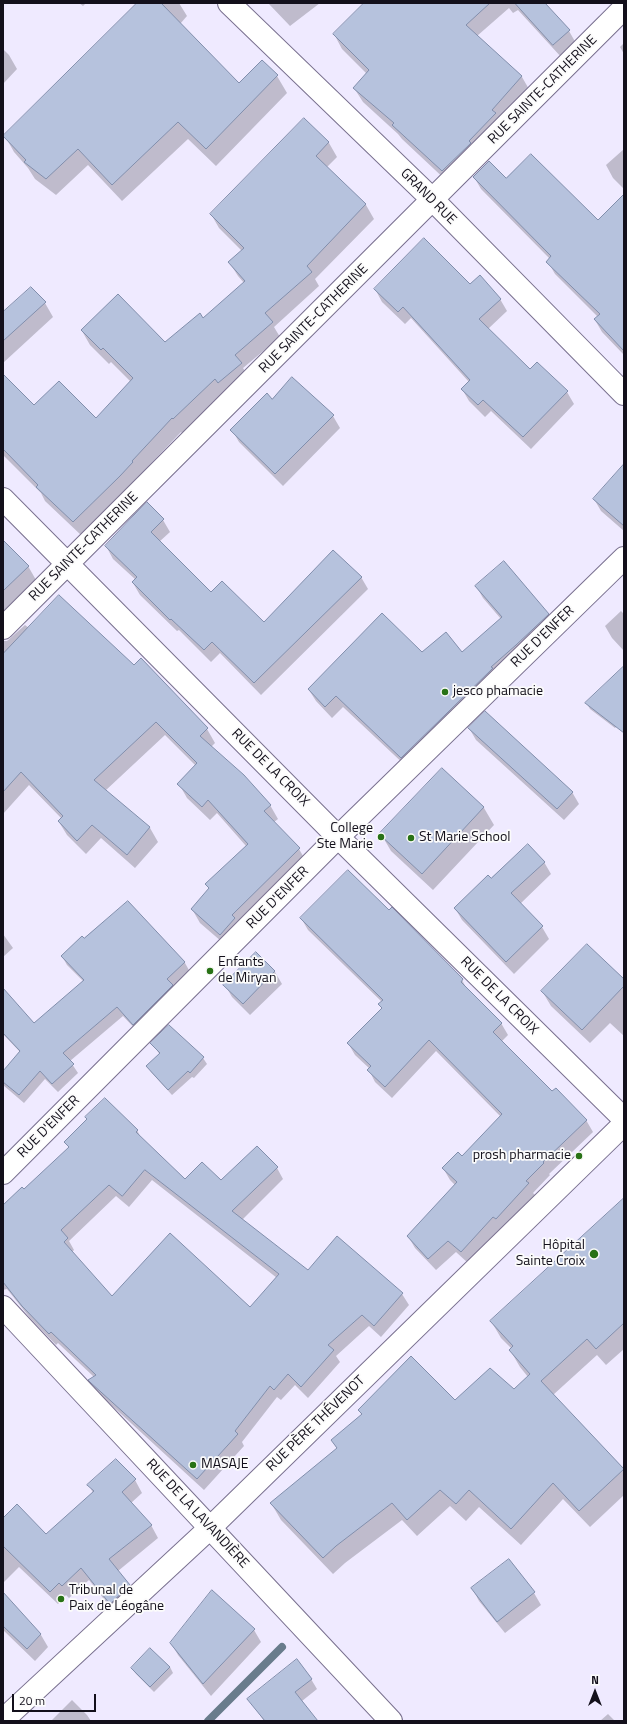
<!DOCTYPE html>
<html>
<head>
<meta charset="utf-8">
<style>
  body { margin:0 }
  #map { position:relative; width:627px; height:1724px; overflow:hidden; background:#efeaff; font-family:"Titillium Web",sans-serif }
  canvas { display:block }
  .frame { position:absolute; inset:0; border:4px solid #13101b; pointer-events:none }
  .north { position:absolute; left:575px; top:1672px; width:40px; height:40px; -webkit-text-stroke:3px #fbfbfb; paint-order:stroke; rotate:0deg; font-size:11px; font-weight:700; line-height:16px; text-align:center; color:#13101b }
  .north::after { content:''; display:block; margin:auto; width:14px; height:18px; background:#13101b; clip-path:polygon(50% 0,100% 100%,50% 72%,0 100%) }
  .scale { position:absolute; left:12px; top:1694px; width:84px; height:18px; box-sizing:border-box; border:2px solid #13101b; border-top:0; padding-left:5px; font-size:12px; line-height:14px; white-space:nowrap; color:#13101b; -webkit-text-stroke:3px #fbfbfb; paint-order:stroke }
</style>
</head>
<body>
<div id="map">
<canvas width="627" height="1724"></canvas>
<div class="frame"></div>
<div class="north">N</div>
<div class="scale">20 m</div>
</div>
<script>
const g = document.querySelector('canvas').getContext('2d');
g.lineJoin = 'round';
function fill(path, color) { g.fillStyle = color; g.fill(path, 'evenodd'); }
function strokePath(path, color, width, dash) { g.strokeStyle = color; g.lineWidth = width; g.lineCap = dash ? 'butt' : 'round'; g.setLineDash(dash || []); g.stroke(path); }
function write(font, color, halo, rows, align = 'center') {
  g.font = font + ' "Titillium Web",sans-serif'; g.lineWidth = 3.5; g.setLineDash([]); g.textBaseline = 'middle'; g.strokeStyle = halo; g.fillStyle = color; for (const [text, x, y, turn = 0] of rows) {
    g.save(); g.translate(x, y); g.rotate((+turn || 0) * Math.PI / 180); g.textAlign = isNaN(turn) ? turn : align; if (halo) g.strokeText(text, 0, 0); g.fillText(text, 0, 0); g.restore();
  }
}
const shadow = new Path2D(`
  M79,3H86L83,6Z
  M139,3H179L187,16L180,24L239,85L262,61L277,76L287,93L216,166L188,139L122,201L88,165L56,195L35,179L28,168L14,152L5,136Z
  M268,3H320L290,26Z
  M365,3H544L569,31L577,45L562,58L518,10L513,13L509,8L477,36L522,77L530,91L450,184L402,139L398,134L363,102L354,88L367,74L342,49L334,34Z
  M624,43V54L620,47Z
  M3,49L9,55L17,69L3,84Z
  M304,119L329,143L337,157L327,167L366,205L374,219L315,279L319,286L274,327L280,337L243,368L249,378L224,393L182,433L181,432L140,475L141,477L82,536L45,501L41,493L3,455V375L34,406L96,420L131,382L111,362L109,364L90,345L82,331L165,344L203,319L244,283L238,276L229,262L242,251L219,228L211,214Z
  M624,149V189L613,178L606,165Z
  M474,177L506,179L598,222L624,196V355L602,332L595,320L598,317L555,274L548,262L550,259L481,189Z
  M470,285L500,299L507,311L488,329L530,370L567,392L574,404L531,449L491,411L485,417L469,401L462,389L469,382L411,318L405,324L382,302L375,289Z
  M45,303L53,317L3,363V313Z
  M272,401L333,416L340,428L283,486L239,442L232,430Z
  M624,466V531L601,511L594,499Z
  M163,520L170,532L159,542L211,593L264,624L361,577L368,589L261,695L220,653L211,662L179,630L177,631L140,595L133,583L136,580L113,559L106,546Z
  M3,551L28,566L36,580L3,633Z
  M476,586L548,614L555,626L409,769L343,707L332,718L316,701L309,690L422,654L462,653L501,619L483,598Z
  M621,611L624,614V651L612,638L605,626Z
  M25,625L29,628L133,666L141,659L207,729L215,743L211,747L270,805L278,819L274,822L299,849L307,863L229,948L200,923L192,909L209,890L207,885L246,846L217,813L210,820L187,798L179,784L196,766L165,735L105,791L150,828L158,842L135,868L101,838L86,854L67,835L59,822L62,819L29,785L3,814V641H7Z
  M624,684V719L615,728L590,709L587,704Z
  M469,728L572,792L579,804L564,820L476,740Z
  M442,769L484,808L494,825L433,890L391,851L381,834Z
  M544,862L551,874L520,904L542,927L549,939L514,974L462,920L455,908L491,879Z
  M127,902L185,963L190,972L139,1033L123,1016L70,1061L78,1073L58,1092L45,1079L24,1103L3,1085V1073L20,1052L3,1034V989L34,1025L84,982L67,965L62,956L84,940Z
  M301,918L462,980L468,991L501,1023L508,1035L501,1042L552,1093L586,1120L593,1132L549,1174L550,1175L533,1193L535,1195L503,1230L501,1228L468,1263L456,1252L436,1270L415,1248L408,1236L455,1185L450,1180L443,1168L462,1157L501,1117L436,1051L392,1098L375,1082L369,1070L370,1069L355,1055L348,1043L382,1009L380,1004L382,1002L308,930Z
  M3,934L13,948L3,957Z
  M587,945L624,979V1036L610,1023L590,1043L551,1006L542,991Z
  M256,953L275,972L282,984L250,1015L232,997L225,985Z
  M152,1043L203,1058L207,1064L194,1078L192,1077L172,1095L151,1072L148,1067L160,1055Z
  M137,1130L142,1140L185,1180L221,1181L277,1168L283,1179L242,1220L308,1271L337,1238L402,1294L409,1305L381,1337L369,1326L336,1356L340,1362L308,1398L295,1385L281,1400L277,1397L242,1442L244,1446L204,1490L96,1391L90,1380L94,1377L58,1343L56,1345L30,1318L7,1289L3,1290V1206L24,1191L69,1148L66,1142ZM152,1180L277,1278L250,1308L112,1298L72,1252L74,1250L69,1241L116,1196L129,1207Z
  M624,1207V1349L606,1365L597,1355L553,1395L624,1469V1495L590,1527L563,1499L521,1545L479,1507L466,1521L450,1506L417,1536L402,1520L345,1563L333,1574L281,1520L271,1503L337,1449L332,1440L362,1416L359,1410L455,1401L514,1391L528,1377L520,1367L510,1350L512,1349L501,1338L491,1321Z
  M116,1460L135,1480L142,1493L131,1503L151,1525L158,1538L118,1571L130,1585L137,1598L117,1616L89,1580L69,1598L66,1595L58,1604L19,1567L3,1583V1519L46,1536L93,1493L89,1485Z
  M472,1588L534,1593L541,1605L505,1633L479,1601Z
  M3,1594L41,1635L48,1647L35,1661L3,1630Z
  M254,1630L261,1642L211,1696L178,1655L171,1643Z
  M170,1667L173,1673L154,1692L136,1674L132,1669Z
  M311,1679L317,1689L302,1701L317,1721H264L249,1699Z
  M72,1700L87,1715L91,1721H51Z
  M608,1714L615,1721H600Z`);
const stream = new Path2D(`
  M208,1721L282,1647`);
const building = new Path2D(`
  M137,3H161L239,83L262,60L278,75L206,149L178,122L112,185L78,149L46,179L24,162L26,160L3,136Z
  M364,3H490L466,25L522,76L492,110L496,113L469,141L471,143L442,171L392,125L394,123L353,88L369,70L333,34Z
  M515,3H545L570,30L553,45Z
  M304,118L329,142L316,156L366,204L307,266L312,272L265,313L273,322L235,355L242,363L218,383L215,379L173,419L172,418L132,461L133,462L120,476L73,522L36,487L38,485L3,449V374L34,405L59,381L96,418L133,378L103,348L101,350L81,330L118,294L165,342L200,313L203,318L245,281L228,262L244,248L210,214Z
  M531,154L598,220L624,194V351L594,319L600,314L546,262L551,256L473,177L489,161L506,178Z
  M424,238L470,284L480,275L501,299L479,319L530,369L537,362L568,391L523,437L483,400L478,405L461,389L470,380L403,307L398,312L374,289Z
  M31,287L46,302L3,341V312Z
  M292,377L334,415L275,474L230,430L267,393L272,399Z
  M624,464V526L593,499Z
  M147,502L164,519L151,532L211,592L222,581L264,622L333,550L362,577L254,683L212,642L204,650L171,619L170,620L132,582L137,577L105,546Z
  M3,540L29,566L3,591Z
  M504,561L549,614L516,645L491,667L493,668L401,758L336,696L325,707L308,689L382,613L422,652L446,632L462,652L502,617L475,586Z
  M59,595L134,665L141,658L208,728L200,736L244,775L271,805L264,811L300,848L232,915L235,918L220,935L191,909L209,888L205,884L248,844L208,800L202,807L177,784L197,763L156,722L94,780L150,827L127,855L92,825L77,841L58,821L63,816L21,772L3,792V654Z
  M624,666V733L585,703Z
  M485,711L573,792L557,809L468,728Z
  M442,768L484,807L422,874L379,834Z
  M528,844L545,862L511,893L543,926L506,962L454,908L488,875L491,878Z
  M348,870L389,910L392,907L463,979L461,982L502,1023L493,1032L552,1091L556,1088L587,1120L543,1162L544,1163L526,1181L529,1183L496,1219L493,1217L461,1252L448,1241L428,1259L407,1236L457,1182L442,1168L458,1152L462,1156L502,1114L429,1040L385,1087L367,1070L371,1066L347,1043L382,1008L378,1004L383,1000L300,918Z
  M128,901L185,962L167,979L173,985L133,1025L117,1007L63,1053L74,1064L52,1084L40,1071L19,1095L3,1082V1071L20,1051L3,1033V988L34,1023L84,980L61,956L82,936L84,938Z
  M587,944L624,979V986L582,1030L541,991Z
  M256,952L275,971L243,1004L223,985Z
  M169,1025L204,1057L190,1073L188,1071L168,1090L146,1066L160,1053L150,1043Z
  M105,1098L138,1130L136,1132L185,1179L202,1162L221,1180L257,1146L278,1167L232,1211L308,1270L337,1236L403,1293L374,1326L362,1315L328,1345L334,1350L301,1387L288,1374L274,1390L270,1386L235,1431L238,1434L197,1479L91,1383L88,1380L96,1375L51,1332L49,1334L22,1306L3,1282V1205L22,1187L24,1189L69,1147L64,1142L87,1119L85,1117ZM145,1170L279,1274L250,1307L170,1233L112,1296L64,1242L68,1238L61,1230L109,1185L122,1196Z
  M624,1198V1323L596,1349L587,1339L541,1381L624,1469L579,1511L553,1483L511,1529L469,1490L456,1504L440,1490L407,1520L392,1503L336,1546L323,1558L270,1503L337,1448L331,1440L362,1414L358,1410L411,1356L455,1400L490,1368L514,1389L530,1374L509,1350L513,1346L490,1321Z
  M116,1459L136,1479L122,1492L152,1525L109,1559L130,1585L110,1604L81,1568L62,1586L59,1583L50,1592L3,1546V1518L17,1504L46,1534L94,1491L87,1485Z
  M509,1559L535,1592L497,1622L471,1588Z
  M212,1590L255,1629L203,1684L170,1643Z
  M3,1592L41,1634L27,1649L3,1626Z
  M150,1648L170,1667L150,1687L131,1668Z
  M297,1659L312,1679L295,1692L318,1721H265L247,1699Z`);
const minor = new Path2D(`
  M229,3L433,200L624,394
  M3,499L338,837L624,1119
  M3,628L624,8
  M3,1173L338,837L624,558
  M3,1307L391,1721
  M3,1720L210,1528L624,1124`);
const markers = [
  [445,692,4,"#287216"],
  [381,837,4,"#287216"],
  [411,838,4,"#287216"],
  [210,971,4,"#287216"],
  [579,1156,4,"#287216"],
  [594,1254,5,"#287216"],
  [193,1465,4,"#287216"],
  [61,1599,4,"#287216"]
];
const streetNames = [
  ["RUE SAINTE-CATHERINE",543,90,-45],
  ["GRAND RUE",428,197,45],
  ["RUE SAINTE-CATHERINE",314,319,-45],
  ["RUE SAINTE-CATHERINE",84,547,-45],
  ["RUE D'ENFER",543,637,-44],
  ["RUE DE LA CROIX",270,768,45],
  ["RUE D'ENFER",278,898,-45],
  ["RUE DE LA CROIX",499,996,45],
  ["RUE D'ENFER",49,1127,-45],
  ["RUE PÈRE THÉVENOT",316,1424,-44],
  ["RUE DE LA LAVANDIÈRE",197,1514,47]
];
const poiNames = [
  ["jesco phamacie",453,692],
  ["College",373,829,"right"],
  ["Ste Marie",373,845,"right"],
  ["St Marie School",419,838],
  ["Enfants",218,963],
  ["de Miryan",218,979],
  ["prosh pharmacie",571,1156,"right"],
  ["Hôpital",585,1246,"right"],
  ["Sainte Croix",585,1262,"right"],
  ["MASAJE",201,1465],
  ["Tribunal de",69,1591],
  ["Paix de Léogâne",69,1607]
];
fill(shadow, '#0003');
strokePath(stream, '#697c8c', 8);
fill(building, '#b6c2dd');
strokePath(building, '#818eac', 1);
strokePath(minor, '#79708f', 24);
strokePath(minor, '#fff', 22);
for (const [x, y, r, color] of markers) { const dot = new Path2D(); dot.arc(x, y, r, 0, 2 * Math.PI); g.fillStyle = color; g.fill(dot); strokePath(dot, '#fbfbfb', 1.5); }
write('14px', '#13101b', '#fbfbfb', streetNames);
write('14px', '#13101b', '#fbfbfb', poiNames, 'left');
</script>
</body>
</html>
